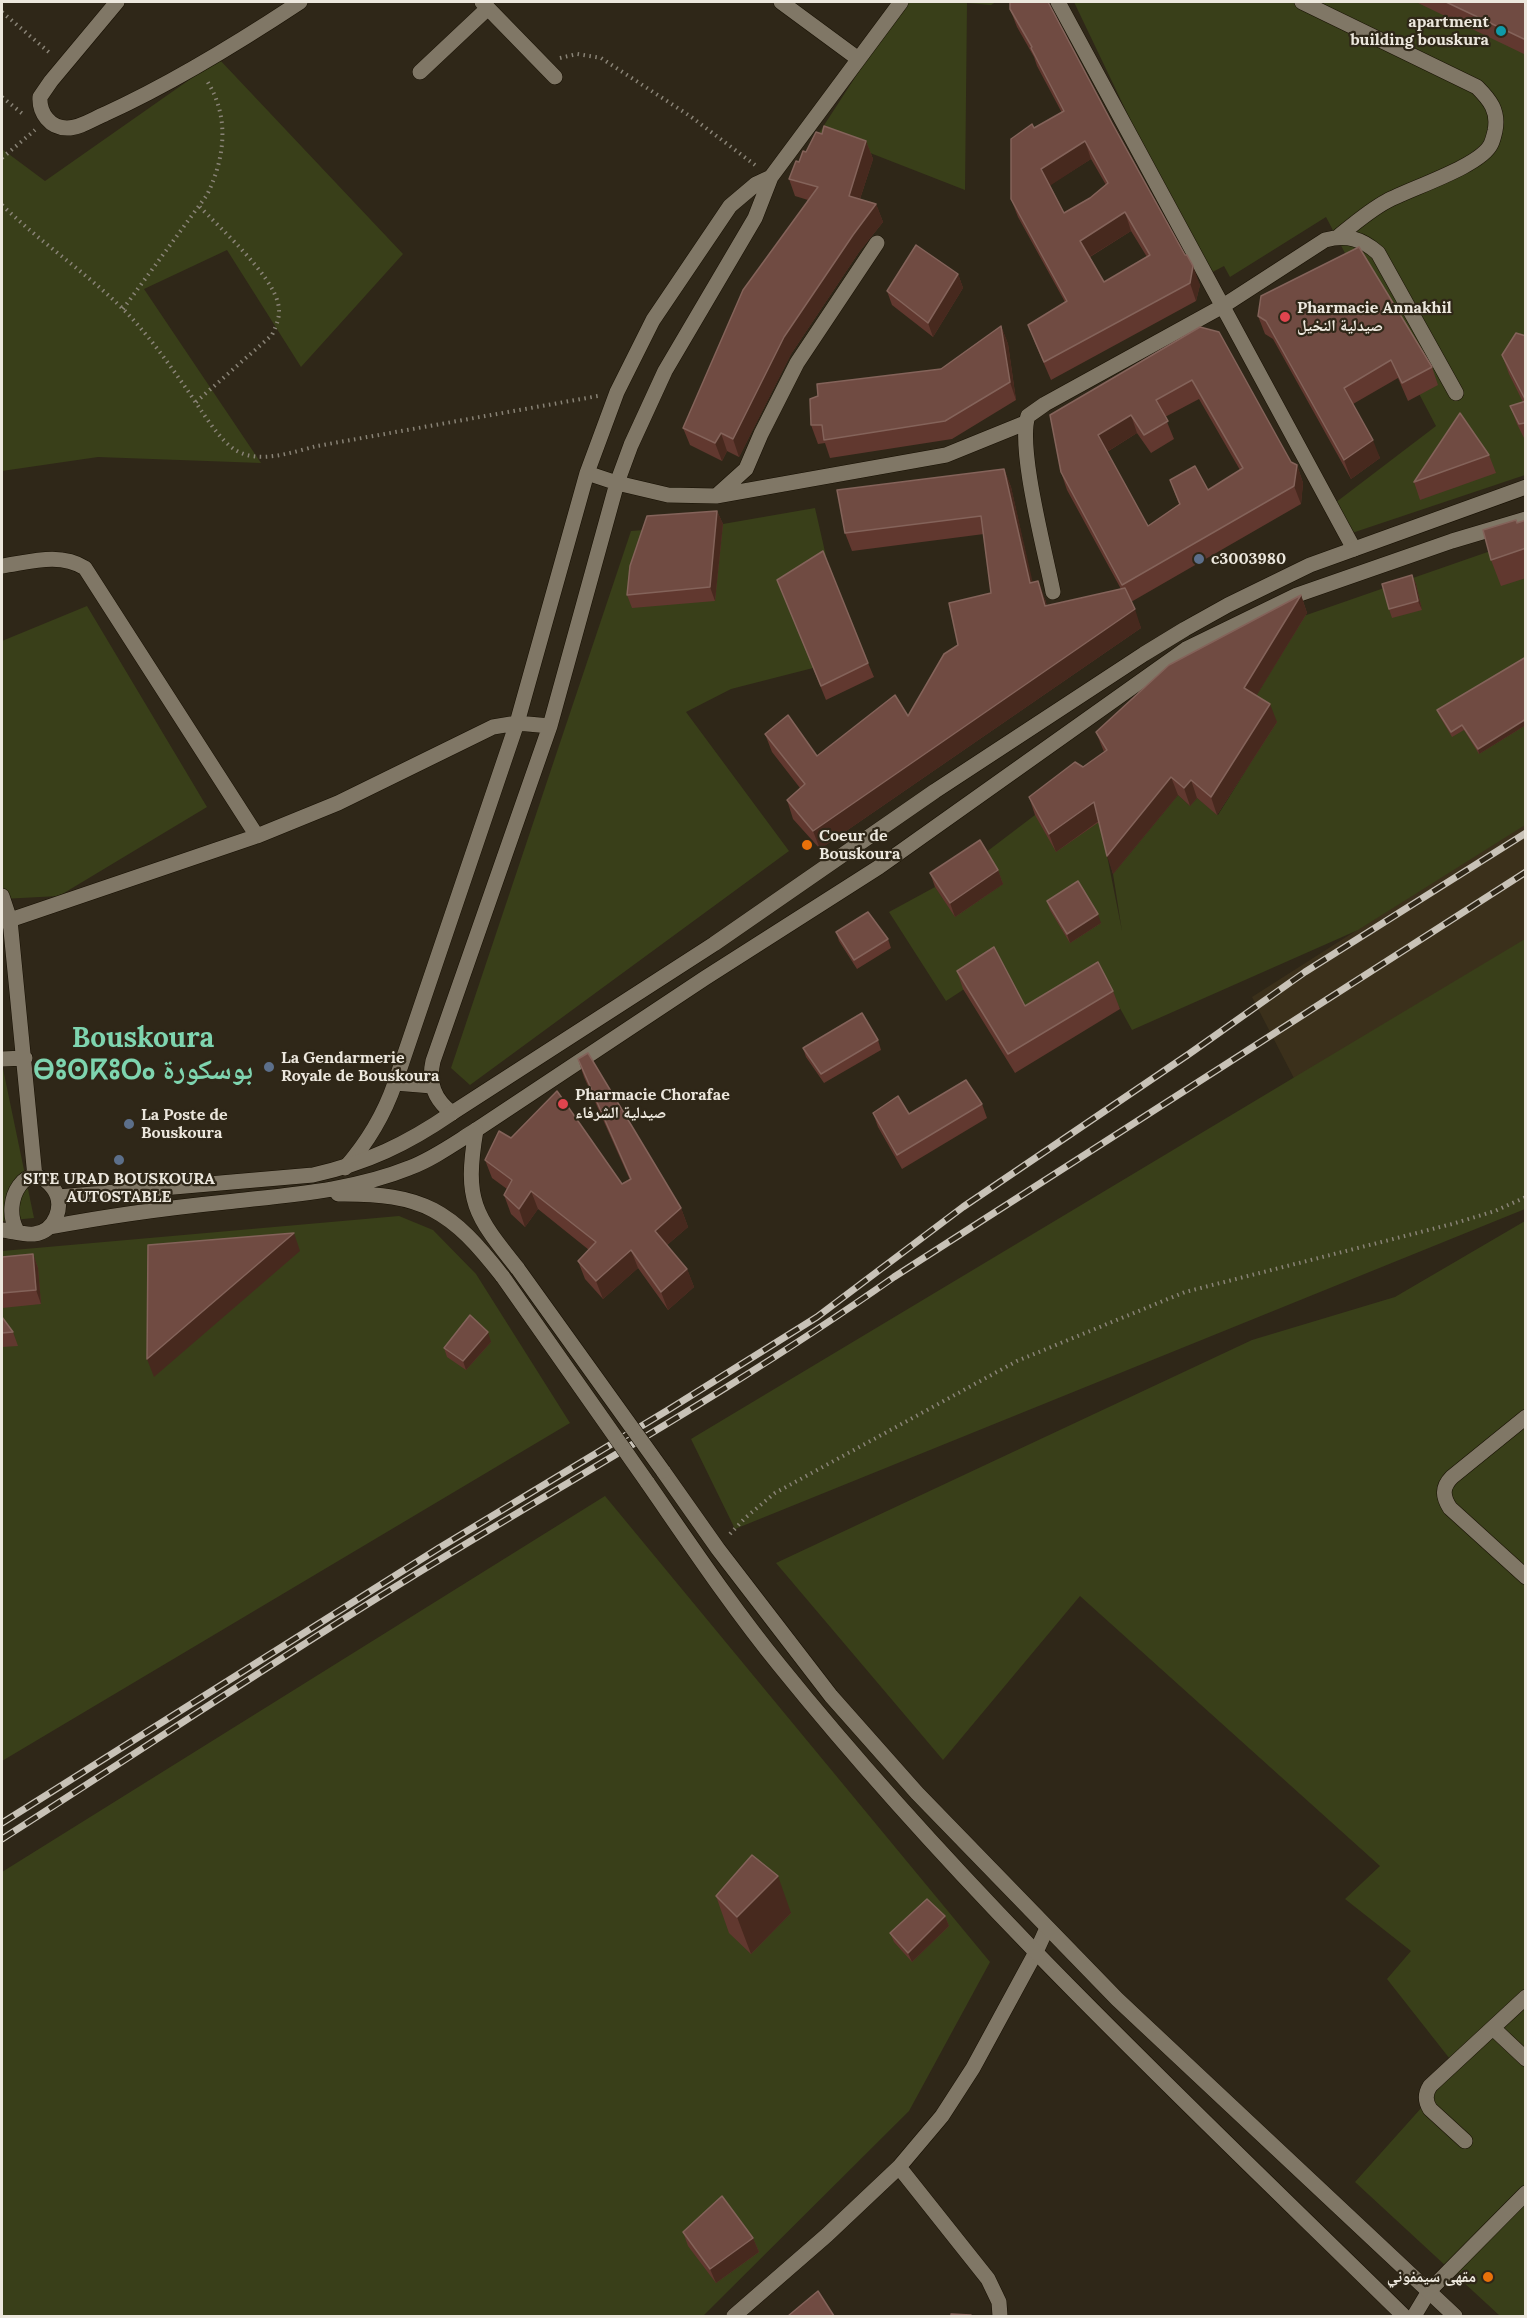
<!DOCTYPE html>
<html>
<head>
<meta charset="utf-8">
<style>
  body { margin:0 }
  #map { position:relative; width:1527px; height:2318px; overflow:hidden; background:#2f2718; font-family:Lora,serif }
  canvas { display:block }
  .frame { position:absolute; inset:0; border:3px solid #ece7dd; pointer-events:none }
</style>
</head>
<body>
<div id="map">
<canvas width="1527" height="2318"></canvas>
<div class="frame"></div>
</div>
<script>
const g = document.querySelector('canvas').getContext('2d');
g.lineJoin = 'round';
function fill(path, color) { g.fillStyle = color; g.fill(path, 'evenodd'); }
function strokePath(path, color, width, dash) { g.strokeStyle = color; g.lineWidth = width; g.lineCap = dash ? 'butt' : 'round'; g.setLineDash(dash || []); g.stroke(path); }
function write(font, color, halo, rows, align = 'center') {
  g.font = font + ' Lora,"Noto Naskh Arabic","Noto Sans Tifinagh",serif'; g.lineWidth = 4.5; g.setLineDash([]); g.textBaseline = 'middle'; g.strokeStyle = halo; g.fillStyle = color; for (const [text, x, y, turn = 0] of rows) {
    g.save(); g.translate(x, y); g.rotate((+turn || 0) * Math.PI / 180); g.textAlign = isNaN(turn) ? turn : align; if (halo) g.strokeText(text, 0, 0); g.fillText(text, 0, 0); g.restore();
  }
}
const built = new Path2D(`
  M1525,823V944L1297,1084L1252,997Z`);
const green = new Path2D(`
  M904,2H996L991,5L967,3L965,190L819,133Z
  M1074,2H1525V475L1352,533L1335,503L1436,426L1326,217L1230,277L1224,266L1205,276Z
  M219,59L403,254L301,367L227,250L144,289L261,463L98,457L2,471V149L45,181Z
  M815,508L828,565L813,668L731,689L686,712L789,851L470,1085L451,1068L631,531L723,524Z
  M1525,539V825L1358,930L1132,1030L1105,981L1031,1025L1001,965L946,1001L889,912L935,887L955,916L1003,884L985,853L1035,815L1100,820L1122,931L1113,874L1178,795L1190,806L1197,798L1218,815L1276,722L1250,706L1298,627L1295,619Z
  M87,606L207,807L59,896L2,899V641Z
  M1525,939V1209L735,1529L691,1439Z
  M2,1064L34,1218L2,1221Z
  M399,1216L433,1230L476,1274L570,1423L2,1761V1251Z
  M1525,1221V2316H1500L1355,2182L1457,2068L1387,1979L1411,1951L1345,1899L1380,1866L1080,1596L943,1760L776,1563L1252,1340L1395,1297Z
  M605,1496L990,1962L909,2111L703,2316H2V1872Z`);
const path = new Path2D(`
  M2,12L51,54
  M560,58L577,54L601,58L690,116L755,165
  M2,97L24,115
  M2,158L35,130
  M2,205C41,243 87,273 126,312C149,336 169,364 188,391C200,408 219,441 237,451C260,464 293,452 317,446L598,396
  M123,309L207,195C225,158 230,117 207,81
  M196,402L272,335C277,324 281,315 278,303C271,274 221,229 199,206
  M730,1534L745,1518L775,1493L1017,1361L1185,1292L1452,1224L1495,1211L1526,1197`);
const minor = new Path2D(`
  M117,2L51,81L40,97C39,113 50,128 67,128C80,128 93,119 105,114C173,83 238,43 300,2
  M482,2L555,77
  M781,2L857,58
  M1058,2L1354,549
  M1302,2L1477,87C1490,100 1499,111 1495,131C1494,135 1493,140 1491,144C1481,166 1411,188 1387,201C1370,210 1355,223 1339,236
  M420,72L488,8
  M587,473L617,483L668,495L716,496L946,455L1025,423
  M716,496L746,469L761,434L797,363L877,243
  M2,566C30,562 60,552 85,568L257,836
  M1053,592C1046,555 1017,447 1028,416L1045,404L1223,306L1325,240C1347,234 1362,239 1378,253L1456,393
  M2,896L10,920L35,1177
  M2,921L10,920L257,836L338,803L493,727L517,723L550,726
  M2,1059L25,1058
  M395,1083L432,1086
  M452,1113C434,1099 428,1083 433,1061L550,726L617,483L631,445L665,371L755,218L771,177L901,2
  M345,1168C368,1142 384,1115 395,1083L517,723L587,473L617,392L653,320L730,206L756,184L771,177
  M1526,1417L1452,1477C1442,1487 1442,1496 1450,1508L1526,1577
  M1493,2028L1526,2059
  M1465,2141L1430,2109C1425,2101 1425,2094 1430,2086L1526,1997
  M899,2167L988,2279L999,2302L1000,2316
  M734,2316L827,2235L899,2167L942,2116L973,2068L1036,1952L1047,1928
  M1414,2316L1429,2291L1526,2193`);
const tertiary = new Path2D(`
  M452,1113L714,944L935,791L1144,654L1185,629L1228,605L1310,565L1526,487
  M476,1130L705,978L879,867L1186,649L1297,595L1452,541L1526,519`);
const secondary = new Path2D(`
  M476,1130C464,1201 474,1214 518,1269
  M338,1194C424,1193 451,1210 503,1277
  M58,1197L313,1175C367,1163 407,1144 452,1113
  M50,1227C108,1216 167,1208 226,1202C287,1195 352,1191 409,1168C433,1159 455,1143 476,1130
  M2,1230C12,1231 24,1235 34,1234C55,1232 66,1205 53,1188C28,1155 0,1201 17,1231
  M663,1471L718,1549L831,1696L917,1793L1117,1999L1455,2316
  M647,1482C690,1544 732,1607 780,1666C969,1900 1190,2106 1404,2316`);
const rail = new Path2D(`
  M2,1823L439,1548L668,1410L817,1317L963,1207L1189,1054L1305,972L1526,833
  M2,1839C137,1753 271,1663 408,1579C571,1479 738,1387 894,1277L1526,872`);
const secondaryBridge = new Path2D(`
  M518,1269L663,1471
  M503,1277L647,1482`);
const wall = new Path2D(`
  M1416,2H1526V55Z
  M1010,9L1112,123L1200,285L1196,301L1051,380L1035,343L1028,325L1065,302L1018,217L1011,199L1034,128L1062,113L1037,66L1034,57L1017,27ZM1091,159L1106,185L1090,198L1064,213L1050,185ZM1131,231L1147,257L1104,282L1090,257Z
  M822,134L866,141L873,159L860,199L876,204L883,222L859,252L791,354L739,457L727,451L722,461L690,445L683,428L808,200L795,196L789,179L806,152Z
  M958,274L963,288L933,337L892,305L887,291Z
  M1258,316L1432,367L1438,385L1408,401L1398,378L1353,404L1380,458L1351,479L1273,339L1265,334Z
  M1001,326L1008,344L1016,400L952,439L830,458L825,443L818,444L811,425L941,369Z
  M1200,327L1291,462L1297,465L1303,483L1301,504L1131,602L1141,628L820,849L793,819L787,800L800,788L772,752L765,734L817,756L908,716L958,645L991,593L984,534L852,551L845,533L1004,469L1011,487L1032,582L1045,599L1047,606L1121,589L1067,490L1061,472ZM1199,399L1240,470L1208,490L1170,480L1179,504L1148,526L1107,452L1137,433L1151,453L1174,439L1165,417Z
  M1526,336V442L1517,424L1510,406L1523,402L1509,374L1502,355Z
  M1489,455L1496,473L1420,500L1414,482Z
  M717,511L723,524L715,601L632,608L627,595Z
  M1526,520V578L1501,586L1491,560Z
  M1412,575L1416,584L1422,610L1392,618L1389,609Z
  M777,580L868,663L874,677L826,700Z
  M1301,595L1307,613L1256,696L1277,722L1217,815L1197,798L1190,806L1178,795L1113,874L1099,822L1056,852L1035,815L1029,797L1083,767L1104,752L1096,732Z
  M1526,657V725L1479,754L1464,730L1452,737L1439,715L1437,710Z
  M998,870L1003,884L955,917L935,887L930,873Z
  M1047,901L1101,923L1070,943L1050,910Z
  M836,932L888,939L891,948L857,969L839,941Z
  M957,971L1025,1006L1113,991L1120,1009L1015,1073L963,989Z
  M878,1040L881,1050L824,1083L806,1057L803,1048Z
  M578,1059L681,1208L688,1227L667,1245L687,1269L694,1287L668,1310L638,1268L603,1299L585,1279L578,1261L589,1250L538,1209L525,1227L511,1214L504,1195L507,1189L492,1178L485,1160L511,1138L622,1184L630,1180L584,1077Z
  M982,1104L987,1118L902,1169L878,1127L873,1113L909,1114Z
  M33,1254L38,1268L41,1304L2,1308V1257Z
  M2,1317L13,1332L18,1346L2,1347Z
  M491,1342L466,1370L447,1357L444,1348Z
  M716,1896L791,1913L751,1954L729,1933Z
  M945,1916L949,1926L912,1962L894,1942L890,1933Z
  M683,2232L753,2238L759,2252L716,2283L688,2246Z`);
const shadedWall = new Path2D(`
  M866,141L873,159L855,214L849,196Z
  M1085,141L1091,159L1048,187L1041,169Z
  M876,204L883,222L859,252L791,354L739,457L733,439L784,337L853,235Z
  M1125,212L1131,231L1086,259L1080,241Z
  M1193,266L1200,285L1196,301L1190,283Z
  M958,274L963,288L933,337L928,323Z
  M1001,326L1008,344L1016,400L1010,382Z
  M1131,415L1137,433L1105,453L1098,435Z
  M721,433L727,451L722,461L715,443Z
  M1373,440L1380,458L1351,479L1344,460Z
  M1297,465L1303,483L1301,504L1294,486Z
  M1004,469L1011,487L1037,601L1030,583Z
  M717,511L723,524L715,601L710,587Z
  M1412,575L1416,584L1422,610L1418,601Z
  M1038,581L1045,599L1052,625L1045,606Z
  M1301,595L1307,613L1250,706L1244,688Z
  M1135,609L1141,628L820,849L813,831Z
  M1270,704L1277,722L1217,815L1211,797Z
  M1526,719V725L1479,754L1478,749Z
  M1171,777L1178,795L1113,874L1107,856Z
  M1191,780L1197,798L1190,806L1184,788Z
  M1094,802L1100,820L1056,852L1049,834Z
  M998,870L1003,884L955,917L950,903Z
  M1098,914L1101,923L1070,943L1067,934Z
  M531,1191L538,1209L525,1227L519,1209Z
  M681,1208L688,1227L661,1250L655,1231Z
  M294,1233L300,1251L154,1377L147,1359Z
  M631,1250L638,1268L603,1299L596,1281Z
  M33,1254L38,1268L41,1304L36,1290Z
  M687,1269L694,1287L668,1310L661,1292Z
  M488,1332L491,1342L466,1370L463,1361Z
  M778,1876L791,1913L751,1954L737,1917Z
  M945,1916L949,1926L912,1962L908,1953Z
  M753,2238L759,2252L716,2283L710,2269Z`);
const building = new Path2D(`
  M1010,2H1048L1112,123L1185,255H1187L1193,266L1190,283L1044,362L1028,325L1067,301L1011,199V139L1032,124L1034,128L1064,111L1031,48L1032,47L1010,9ZM1085,141L1108,183L1090,198L1064,213L1041,169ZM1125,212L1150,255L1104,282L1080,241Z
  M1446,2H1526V40Z
  M824,126L866,141L849,196L876,204L853,235L784,337L733,439L721,433L715,443L683,428L743,290L818,187L789,179L796,161L799,162L803,151L806,152L816,132L822,134Z
  M916,245L958,274L928,323L887,291Z
  M1359,247L1432,367L1402,383L1391,360L1344,388L1373,440L1344,460L1266,321L1258,316L1261,296Z
  M1001,326L1010,382L945,421L824,440L822,425H811L810,399L818,396L817,384L941,369Z
  M1200,327L1219,332L1291,462L1297,465L1294,486L1122,585L1061,472L1050,415ZM1192,380L1243,468L1208,490L1195,466L1170,480L1180,504L1148,526L1098,435L1131,415L1144,435L1168,421L1156,400Z
  M1516,333L1526,336V401L1502,355Z
  M1526,401V424L1525,423L1519,424L1510,406Z
  M1460,413L1489,455L1414,482Z
  M1004,469L1030,583L1038,581L1045,606L1125,588L1135,609L813,831L787,800L805,784L765,734L788,715L817,756L895,695L908,716L944,654L958,645L949,603L991,593L981,516L845,533L837,490Z
  M717,511L710,587L627,595L630,566L647,516Z
  M1516,520L1517,523L1526,520V548L1491,560L1483,530Z
  M823,551L868,663L821,686L777,580Z
  M1412,575L1418,601L1389,609L1382,584Z
  M1301,595L1244,688L1270,704L1211,797L1191,780L1184,788L1171,777L1107,856L1094,802L1049,834L1029,797L1075,762L1083,767L1107,750L1096,732L1169,665Z
  M1526,657V719L1478,749L1462,725L1451,732L1437,710Z
  M980,840L998,870L950,903L930,873Z
  M1078,881L1098,914L1067,934L1047,901Z
  M868,912L888,939L854,960L836,932Z
  M994,947L1025,1006L1098,962L1113,991L1008,1054L957,971Z
  M862,1013L878,1040L821,1074L803,1048Z
  M588,1053L681,1208L655,1231L687,1269L661,1292L631,1250L596,1281L578,1261L596,1242L531,1191L519,1209L504,1195L512,1180L485,1160L499,1131L511,1138L557,1091L622,1184L631,1179L578,1059Z
  M966,1080L982,1104L897,1155L873,1113L898,1096L909,1114Z
  M294,1233L147,1359L148,1245Z
  M33,1254L36,1290L2,1293V1257Z
  M470,1315L488,1332L463,1361L444,1348Z
  M2,1317L13,1332L2,1333Z
  M752,1855L778,1876L737,1917L716,1896Z
  M927,1899L945,1916L908,1953L890,1933Z
  M722,2196L753,2238L710,2269L683,2232Z
  M818,2291L834,2316H788Z
  M951,2314L971,2315V2316H951Z`);
const markers = [
  [1501,31,6,"#0f9aa8"],
  [1285,317,6,"#e0444e"],
  [1199,559,6,"#5c6f8a"],
  [807,845,6,"#e8710a"],
  [269,1067,6,"#5c6f8a"],
  [563,1104,6,"#e0444e"],
  [129,1124,6,"#5c6f8a"],
  [119,1160,6,"#5c6f8a"],
  [1488,2277,6,"#e8710a"]
];
const poiNames = [
  ["apartment",1489,22,"right"],
  ["building bouskura",1489,40,"right"],
  ["Pharmacie Annakhil",1297,308],
  ["صيدلية النخيل",1297,326],
  ["c3003980",1211,559],
  ["Coeur de",819,836],
  ["Bouskoura",819,854],
  ["La Gendarmerie",281,1058],
  ["Royale de Bouskoura",281,1076],
  ["Pharmacie Chorafae",575,1095],
  ["صيدلية الشرفاء",575,1113],
  ["La Poste de",141,1115],
  ["Bouskoura",141,1133],
  ["SITE URAD BOUSKOURA",119,1179,"center"],
  ["AUTOSTABLE",119,1197,"center"],
  ["مقهى سيمفوني",1476,2277,"right"]
];
const townNames = [
  ["Bouskoura",143,1039],
  ["ⴱⵓⵙⴽⵓⵔⴰ بوسكورة",143,1071]
];
fill(built, '#3b301b');
fill(green, '#393f19');
strokePath(minor, '#171003', 16);
strokePath(tertiary, '#171003', 16);
strokePath(secondary, '#171003', 16);
strokePath(path, '#898376', 4, [1.5, 4.5]);
strokePath(minor, '#807766', 15);
strokePath(tertiary, '#807766', 15);
strokePath(secondary, '#807766', 15);
strokePath(rail, '#c8c2b7', 7);
strokePath(rail, '#2f2718', 4.5, [14]);
strokePath(secondaryBridge, '#171003', 16, []);
strokePath(secondaryBridge, '#807766', 15);
fill(wall, '#61382f');
fill(shadedWall, '#47291e');
fill(building, '#704b42');
strokePath(building, '#84635a', 1.5);
for (const [x, y, r, color] of markers) { const dot = new Path2D(); dot.arc(x, y, r, 0, 2 * Math.PI); g.fillStyle = color; g.fill(dot); strokePath(dot, '#2f2718', 2); }
write('bold 16px', '#ece7dd', '#2f2718', poiNames, 'left');
write('bold 28px', '#7ed4af', '#2f2718', townNames);
</script>
</body>
</html>
